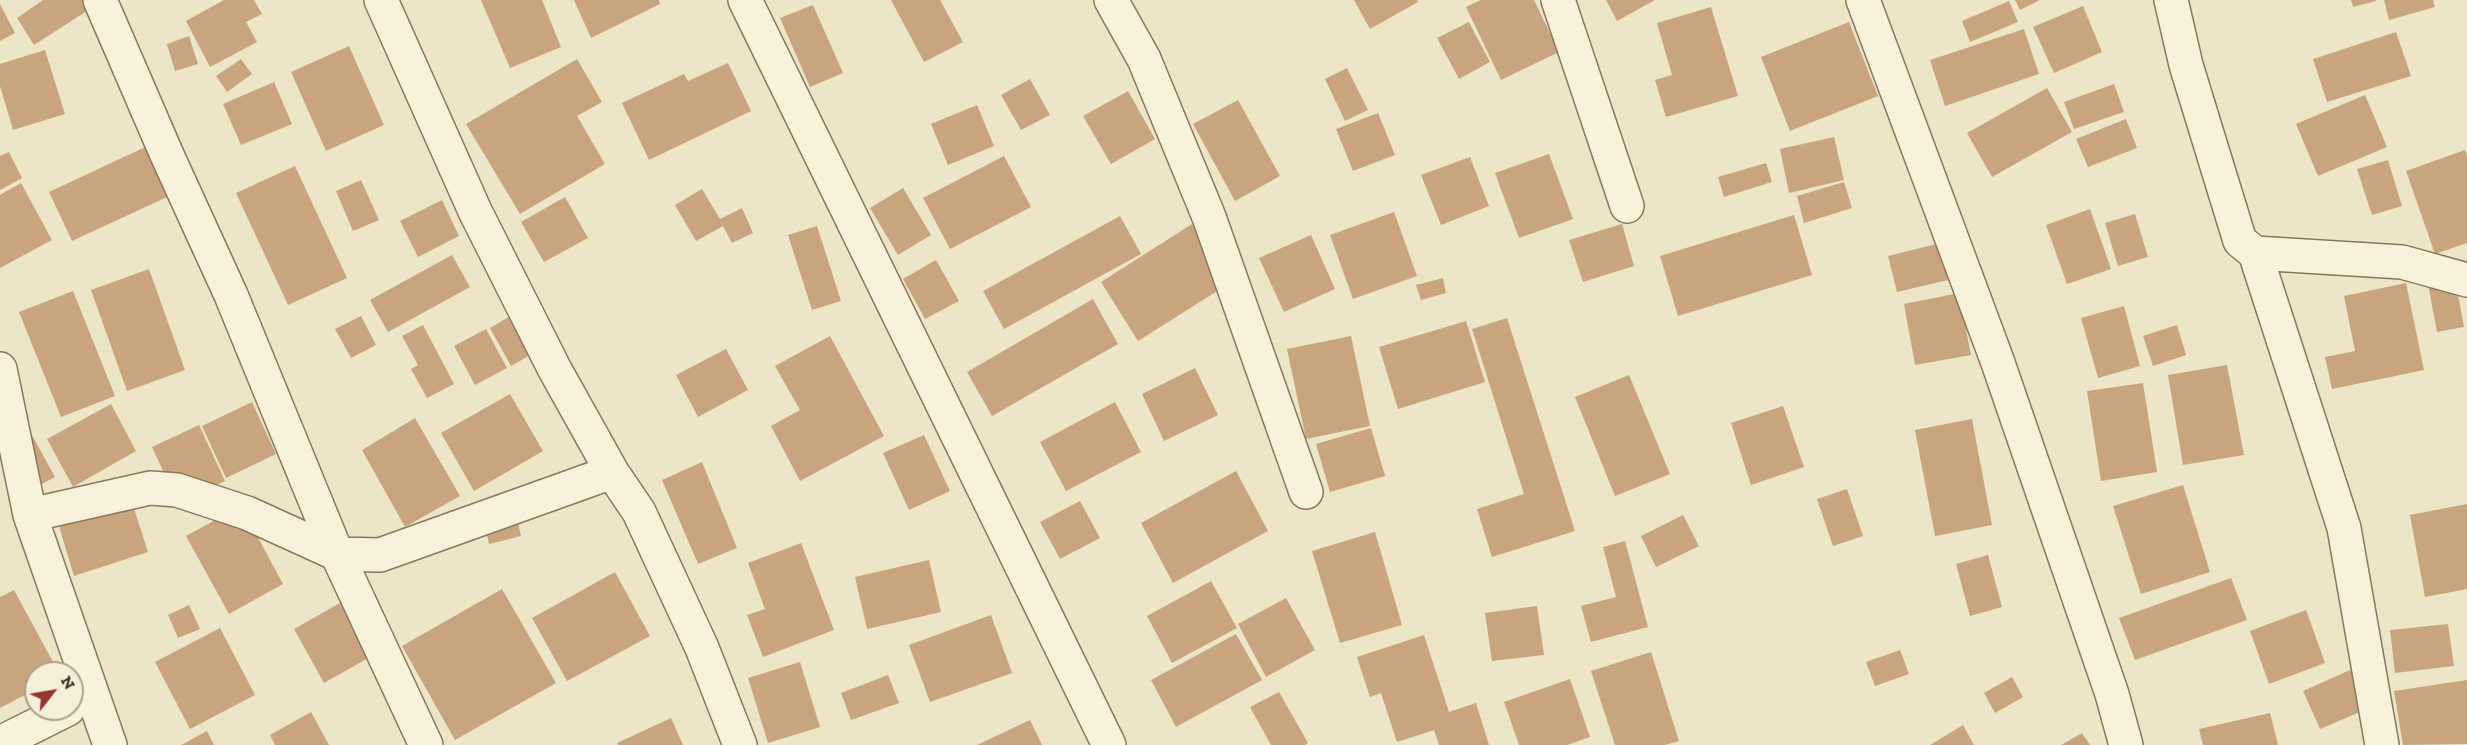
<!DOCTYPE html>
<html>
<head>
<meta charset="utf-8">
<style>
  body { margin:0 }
  #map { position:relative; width:2467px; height:745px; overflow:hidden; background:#ede5c7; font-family:"Zilla Slab",serif }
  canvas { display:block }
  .north { position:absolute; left:24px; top:661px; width:60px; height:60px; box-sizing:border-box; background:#f4efd6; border:2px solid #a9a28d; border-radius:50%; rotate:59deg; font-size:16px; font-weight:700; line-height:24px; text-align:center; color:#392e20 }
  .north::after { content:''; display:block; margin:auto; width:21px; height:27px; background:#94382f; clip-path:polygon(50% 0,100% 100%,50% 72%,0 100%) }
</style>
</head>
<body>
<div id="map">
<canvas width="2467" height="745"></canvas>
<div class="north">N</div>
</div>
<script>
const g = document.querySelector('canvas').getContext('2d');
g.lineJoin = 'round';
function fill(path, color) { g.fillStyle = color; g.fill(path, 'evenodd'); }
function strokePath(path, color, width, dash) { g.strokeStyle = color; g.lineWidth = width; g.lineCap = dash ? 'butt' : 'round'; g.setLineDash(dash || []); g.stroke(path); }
const building = new Path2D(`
  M43,0H89L93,7L34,45L17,18Z
  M224,0H254L262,14L246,22L257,42L210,67L186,21Z
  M481,0H542L561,47L510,68Z
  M574,0H659L660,4L591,38Z
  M891,0H940L963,42L924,62Z
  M1354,0H1417L1418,2L1370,29Z
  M1481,0H1534L1559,52L1501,80L1466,7Z
  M1606,0H1655L1617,21Z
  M2015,0H2040L2020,10Z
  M2351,0H2376V1L2353,7Z
  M2384,0H2433L2435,7L2389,20Z
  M2009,1L2018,22L1970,42L1962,21Z
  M0,4L15,33L0,41Z
  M813,5L843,73L810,87L780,18Z
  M2083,6L2102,52L2054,73L2033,27Z
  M1711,7L1738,96L1666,117L1655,80L1672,75L1657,23Z
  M1469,22L1490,62L1459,79L1437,38Z
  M1849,22L1878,96L1790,131L1761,57Z
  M2024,29L2039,74L1945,106L1930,60Z
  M2396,32L2411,76L2327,102L2313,59Z
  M189,36L198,64L175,71L167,44Z
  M349,46L384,125L326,151L291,72Z
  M45,50L65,114L13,130L0,86V64Z
  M241,59L252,74L227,92L216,76Z
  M577,59L602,102L577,116L605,164L520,214L466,124Z
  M728,63L751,111L649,160L622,103L684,74L688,81Z
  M1347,68L1368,110L1345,121L1325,79Z
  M1030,79L1050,115L1021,130L1001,95Z
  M274,82L292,124L241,145L223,104Z
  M2114,84L2124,112L2074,129L2064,102Z
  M2047,88L2072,132L1992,177L1967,133Z
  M1128,91L1155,139L1111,164L1083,116Z
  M2365,95L2387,147L2318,176L2296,124Z
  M1238,100L1280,176L1235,201L1193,124Z
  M977,105L994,146L948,165L931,124Z
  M1378,113L1395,155L1353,171L1336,129Z
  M2126,119L2137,148L2088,167L2076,139Z
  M1834,137L1844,180L1789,193L1780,149Z
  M156,142L178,192L72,241L49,192Z
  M2465,150L2467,155V243L2435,254L2406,171Z
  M9,152L22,178L0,190V156Z
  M1549,154L1573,219L1519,238L1495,173Z
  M1004,156L1031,207L950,249L923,198Z
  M1470,157L1489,206L1441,225L1421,175Z
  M2388,160L2402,206L2372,215L2357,169Z
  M1766,163L1772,182L1724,197L1718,177Z
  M295,166L347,278L288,305L236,193Z
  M361,180L379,220L353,231L336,191Z
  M1844,182L1852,208L1804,223L1797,196Z
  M21,183L52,240L0,268V195Z
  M903,188L931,235L898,255L870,208Z
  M702,189L720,219L742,208L753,233L732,243L723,226L696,241L675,205Z
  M565,197L588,238L544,262L521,222Z
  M442,200L459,236L418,257L400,221Z
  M2090,209L2111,269L2067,284L2046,225Z
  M1394,212L1417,276L1353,299L1330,235Z
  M2135,214L2148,257L2118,266L2105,223Z
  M1794,215L1812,275L1678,316L1660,256Z
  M1120,216L1141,254L1004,329L983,291Z
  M1192,224L1230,283L1138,341L1101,282Z
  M1622,224L1634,266L1583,282L1569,240Z
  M817,226L841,301L812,310L788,235Z
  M1311,235L1335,289L1284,312L1259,258Z
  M1940,243L1948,280L1897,292L1888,256Z
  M452,255L470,287L388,332L370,300Z
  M936,260L959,301L925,319L903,279Z
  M149,269L185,370L127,391L91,290Z
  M1443,278L1446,293L1421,300L1416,285Z
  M2455,279L2464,327L2437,332L2428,284Z
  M2406,283L2424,370L2332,389L2325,357L2355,351L2344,296Z
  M73,291L115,396L61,417L19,312Z
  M1959,293L1971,355L1915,365L1904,304Z
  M1093,299L1118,344L992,416L967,372Z
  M2124,306L2140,366L2098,378L2081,318Z
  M512,315L534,353L511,366L490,328Z
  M361,316L376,345L351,358L335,329Z
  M1507,318L1575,531L1492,557L1477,509L1524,494L1472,329Z
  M1466,321L1485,382L1398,409L1379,347Z
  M423,325L454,384L427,398L411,369L418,365L402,336Z
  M2177,325L2186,355L2153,366L2143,336Z
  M486,329L507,368L475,385L454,346Z
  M830,336L884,436L800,481L771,426L800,410L775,366Z
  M1351,336L1370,426L1306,439L1287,349Z
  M726,349L748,390L698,417L676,375Z
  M2227,365L2244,455L2183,465L2168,375Z
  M1195,368L1218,415L1164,441L1142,394Z
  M1629,375L1670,474L1615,496L1575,397Z
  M2143,383L2157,472L2101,481L2087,391Z
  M510,394L543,451L474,491L441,433Z
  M252,402L276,454L226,478L202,426Z
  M1115,402L1141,452L1066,491L1040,442Z
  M111,404L136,451L73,487L47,439Z
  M1783,406L1804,467L1751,485L1731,423Z
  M415,418L460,496L405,527L362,450Z
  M1972,419L1992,525L1935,536L1915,430Z
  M199,425L225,481L178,503L152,447Z
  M1371,428L1385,476L1330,492L1316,444Z
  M924,435L950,491L909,510L883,453Z
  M33,437L55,477L27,492L6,452Z
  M702,462L737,548L698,564L662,480Z
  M1236,471L1268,531L1173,583L1141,523Z
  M2183,485L2210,572L2141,594L2113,506Z
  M1847,489L1863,536L1833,546L1817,499Z
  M128,490L148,552L74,576L55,513Z
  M1080,501L1100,538L1060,559L1040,522Z
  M2467,504V589L2425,597L2410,515Z
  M241,506L283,584L229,614L186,536Z
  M516,514L521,536L489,544L484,521Z
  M1683,515L1699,546L1656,567L1641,536Z
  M1375,532L1402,625L1340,643L1312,551Z
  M1625,541L1648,627L1591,642L1581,606L1616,597L1603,547Z
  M801,543L834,630L763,657L747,615L765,609L748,563Z
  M1988,555L2002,607L1970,616L1956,564Z
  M929,560L941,612L867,629L855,577Z
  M615,572L650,636L567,681L532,618Z
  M2231,578L2247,620L2135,660L2119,618Z
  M1211,581L1237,628L1172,663L1147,616Z
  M502,589L556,683L455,740L402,646Z
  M14,590L59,673H36V689L0,708V597Z
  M1286,598L1315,650L1266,677L1238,624Z
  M340,603L370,657L324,683L294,629Z
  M189,605L200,629L178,638L168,615Z
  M1537,606L1544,655L1492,661L1485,613Z
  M2306,610L2325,663L2269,684L2250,631Z
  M991,615L1012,673L930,702L909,645Z
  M2448,624L2454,666L2395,673L2390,630Z
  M220,628L255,695L190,729L155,662Z
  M1236,634L1262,680L1176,727L1151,680Z
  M1424,635L1449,712L1476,703L1489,745H1439L1434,730L1397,742L1381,693L1370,697L1357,657Z
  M1900,650L1909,674L1875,686L1866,662Z
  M1651,652L1679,741L1665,745H1615L1591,671Z
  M800,662L820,727L768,743L748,678Z
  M2350,670L2367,709L2320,729L2303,691Z
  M888,675L899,703L851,720L841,693Z
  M2012,677L2023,697L1995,713L1984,693Z
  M1570,679L1590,737L1567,745H1519L1504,702Z
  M2467,680V744L2403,745L2394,691Z
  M1279,692L1308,743L1305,745H1271L1250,707Z
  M311,712L329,745H275L270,735Z
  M2270,713L2278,745H2203L2199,729Z
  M671,718L683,745H618L617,743Z
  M1030,720L1042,745H977Z
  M1963,725L1974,745H1930Z
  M207,731L214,745H181Z
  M2082,733L2090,745H2061Z`);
const street = new Path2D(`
  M100,0L167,155L231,295L337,554L426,745
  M381,0L475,211L554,368L612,472L639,512L702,648L740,745
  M745,0L1109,745
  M1111,0L1144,59L1209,217L1306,492
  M1558,0L1627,206
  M1863,0L1997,360L2112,694L2126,745
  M2171,0L2186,65L2240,241L2255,253L2402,262L2467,280
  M2255,253L2344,528L2382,745
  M0,369L30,515L110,745
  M30,515L150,488L177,490L247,513L337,554L380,555L612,472
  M0,743L68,709`);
fill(building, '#c9a57f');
strokePath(street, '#88785d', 36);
strokePath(street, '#f8f2da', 33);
</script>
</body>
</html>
